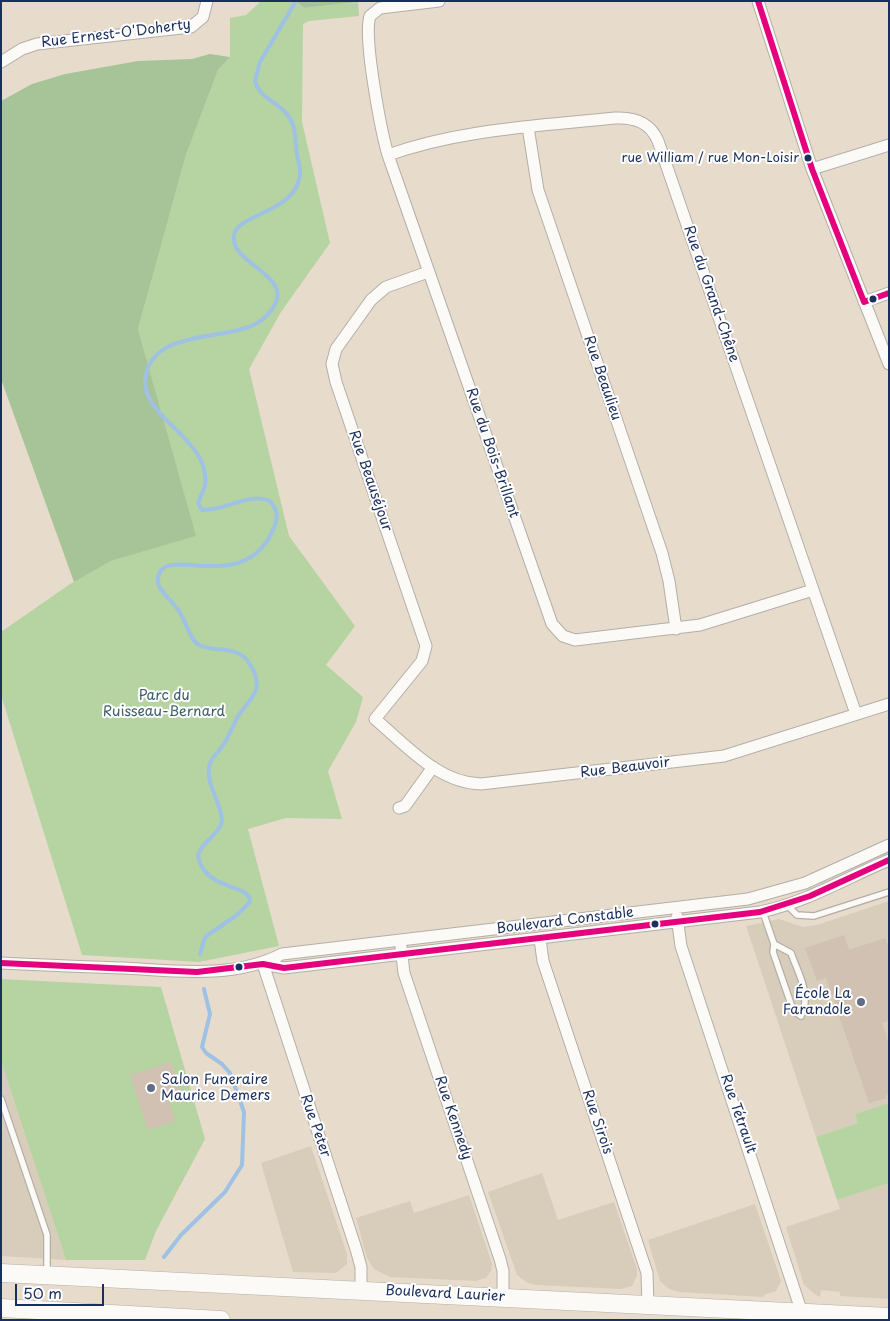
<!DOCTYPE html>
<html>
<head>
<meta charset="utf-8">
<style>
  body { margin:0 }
  #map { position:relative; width:890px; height:1321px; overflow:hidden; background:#e7dccb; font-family:"Playpen Sans",sans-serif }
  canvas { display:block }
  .frame { position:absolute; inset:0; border:2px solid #1b2f5e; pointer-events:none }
  .scale { position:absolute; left:15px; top:1284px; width:89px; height:22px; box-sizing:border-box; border:2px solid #1b2f5e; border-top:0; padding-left:6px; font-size:15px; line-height:18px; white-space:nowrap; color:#1b2f5e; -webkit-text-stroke:4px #fff; paint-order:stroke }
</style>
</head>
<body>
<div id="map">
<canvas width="890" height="1321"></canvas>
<div class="frame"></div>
<div class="scale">50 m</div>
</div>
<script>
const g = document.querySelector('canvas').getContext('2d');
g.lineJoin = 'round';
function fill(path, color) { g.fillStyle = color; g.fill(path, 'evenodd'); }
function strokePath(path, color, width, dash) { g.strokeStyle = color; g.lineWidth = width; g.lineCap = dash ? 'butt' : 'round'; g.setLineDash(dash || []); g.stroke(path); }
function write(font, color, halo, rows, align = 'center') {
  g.font = font + ' "Playpen Sans",sans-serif'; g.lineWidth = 4; g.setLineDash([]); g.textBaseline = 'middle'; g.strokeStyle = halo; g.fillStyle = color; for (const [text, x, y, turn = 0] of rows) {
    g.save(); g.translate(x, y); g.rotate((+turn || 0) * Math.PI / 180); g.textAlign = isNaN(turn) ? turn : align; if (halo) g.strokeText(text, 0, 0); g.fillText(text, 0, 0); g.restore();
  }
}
const built = new Path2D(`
  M889,901V1103L855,1114L858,1123L816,1137L746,926L779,919L803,927L817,925Z
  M1,1061L66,1260L1,1256Z
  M311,1146L347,1254V1264L336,1273L293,1272L261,1163Z
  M542,1173L558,1220L614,1202L637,1269V1276L632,1286L621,1289L537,1285L528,1283L517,1275L488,1192Z
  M889,1183V1299L840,1296V1292L821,1290L820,1297L816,1295L804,1285L786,1227L840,1209L837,1200Z
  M469,1195L492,1264L491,1271L486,1278L476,1281L390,1277L374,1269L367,1258L356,1218L410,1201L414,1213Z
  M755,1204L781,1281L776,1291L764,1295V1297L679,1292L669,1289L660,1281L648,1240Z`);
const green = new Path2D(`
  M261,1H296L304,8L358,2L359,16L309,21L303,24L302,122L330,243L281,312L249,369L289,536L355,626L326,665L363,697L356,722L328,771L342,819L286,818L248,829L279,946L199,962L82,955L1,695V632L70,584L111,561L195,536L138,329L186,155L218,70L230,57V18L246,15Z
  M1,979L161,987L205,1139L156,1231L145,1260H66L1,1061Z
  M889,1103V1183L837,1200L816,1137L858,1123L855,1114Z`);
const forest = new Path2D(`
  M296,1H366L304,8Z
  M210,54L230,57L218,70L186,155L138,329L196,536L111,561L74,582L1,379V101L32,84L65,74L138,61L192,59Z`);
const stream = new Path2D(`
  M200,954L205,937L237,915L250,902C251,883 205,892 198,856C201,842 218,836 222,822C222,803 206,785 209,767C210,759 217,754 221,748C228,739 232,728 237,718C248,699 265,693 252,668C240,642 215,654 199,645C190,640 186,622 180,613C175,603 164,596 159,586C157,581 158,576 160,572C173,548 249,596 275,525C279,515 276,509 270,501C248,492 226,511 202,510L198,503C200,497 204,491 205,485C211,436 136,418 146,374C157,326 235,343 263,319C310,277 228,267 234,235C238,213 297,213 300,174C301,167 298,161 297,155C295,140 297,124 285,112C275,101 259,97 255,81L260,62L296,1
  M164,1257L181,1235L225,1192L242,1165L244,1112L230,1073L222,1064L206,1053L202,1047L210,1014L204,989`);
const building = new Path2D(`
  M844,935L849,950L885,938L889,948V1021L882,1023L889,1044V1094L885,1096L886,1098L869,1103L826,978L817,981L805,948Z
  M171,1062L181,1094L168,1098L175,1121L148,1130L130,1075Z`);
const service = new Path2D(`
  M787,905L797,915L814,916L889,892
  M763,912L774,944L773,952L793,1010L801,1016C812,995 798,973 791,953L774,944
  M1,1099L47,1235V1274`);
const minor = new Path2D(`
  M439,1L380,8L370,16C363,37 381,131 388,155L552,624L563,636L575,640L700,625L813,590
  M758,1L812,169L889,364
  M1,62L22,49L37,44L191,27L203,17L207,1
  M528,127L538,190L662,553L669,581L676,629
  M388,155C461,129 539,126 615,118C634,117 650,122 658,141L856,714
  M812,169L889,145
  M428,272L386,287L371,300L336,349L332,364L336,382L426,646L422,661L375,719C406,745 438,783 481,784L724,756L889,704
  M864,302L889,293
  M399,808L405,806L433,767
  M677,917L681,946L804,1319
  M540,939L543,961L647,1273L648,1305
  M401,947L404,973L500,1259L503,1271V1297
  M1,963C42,965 83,967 124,968C176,971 234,979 282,954L748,899L805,883L889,845
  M263,964L284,968L760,912C807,902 846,878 889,860
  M263,964L356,1249L361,1267V1289`);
const primary = new Path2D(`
  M1,1273L889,1317
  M1,1308L221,1320`);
const bus1 = new Path2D(`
  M758,1L812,169L864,302L889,293
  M1,963L197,972L263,964L284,968L760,912L810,896L889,860`);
const markers = [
  [808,158,4.5,"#1b2f5e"],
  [873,299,4.5,"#1b2f5e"],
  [655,924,4.5,"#1b2f5e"],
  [239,967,4.5,"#1b2f5e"],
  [861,1002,5,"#626c84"],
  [151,1088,5,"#626c84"]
];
const busNames = [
  ["rue William / rue Mon-Loisir",799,158]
];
const streetNames = [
  ["Rue Ernest-O'Doherty",116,34,-7],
  ["Rue du Grand-Chêne",711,294,71],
  ["Rue Beaulieu",602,378,71],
  ["Rue du Bois-Brillant",492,453,71],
  ["Rue Beauséjour",370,481,71],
  ["Rue Beauvoir",625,768,-7],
  ["Boulevard Constable",565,921,-7],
  ["Rue Tétrault",738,1114,71],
  ["Rue Kennedy",453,1118,71],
  ["Rue Sirois",597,1122,71],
  ["Rue Peter",315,1126,71],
  ["Boulevard Laurier",445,1294,3]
];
const parkNames = [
  ["Parc du",164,696],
  ["Ruisseau-Bernard",164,712]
];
const poiNames = [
  ["École La",851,994],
  ["Farandole",851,1010],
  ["Salon Funeraire",161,1080,"left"],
  ["Maurice Demers",161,1096,"left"]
];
fill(built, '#d7cdba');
fill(green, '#b6d3a2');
fill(forest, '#a7c398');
strokePath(stream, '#9ec1e4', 4);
fill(building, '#d0c1b2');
strokePath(service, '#b3aea8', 8);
strokePath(minor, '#b3aea8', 13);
strokePath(primary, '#b3aea8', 19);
strokePath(service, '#fbfaf7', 5.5);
strokePath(minor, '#fbfaf7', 11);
strokePath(primary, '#fbfaf7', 18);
strokePath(bus1, '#e5007d', 6);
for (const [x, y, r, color] of markers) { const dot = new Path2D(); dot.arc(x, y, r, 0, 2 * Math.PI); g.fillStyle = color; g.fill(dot); strokePath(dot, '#fff', 2); }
write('13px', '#1b2f5e', '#fff', busNames, 'right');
write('14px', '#1b2f5e', '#fff', streetNames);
write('14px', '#3d5e68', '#fff', parkNames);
write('14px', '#1b2f5e', '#fff', poiNames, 'right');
</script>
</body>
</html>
